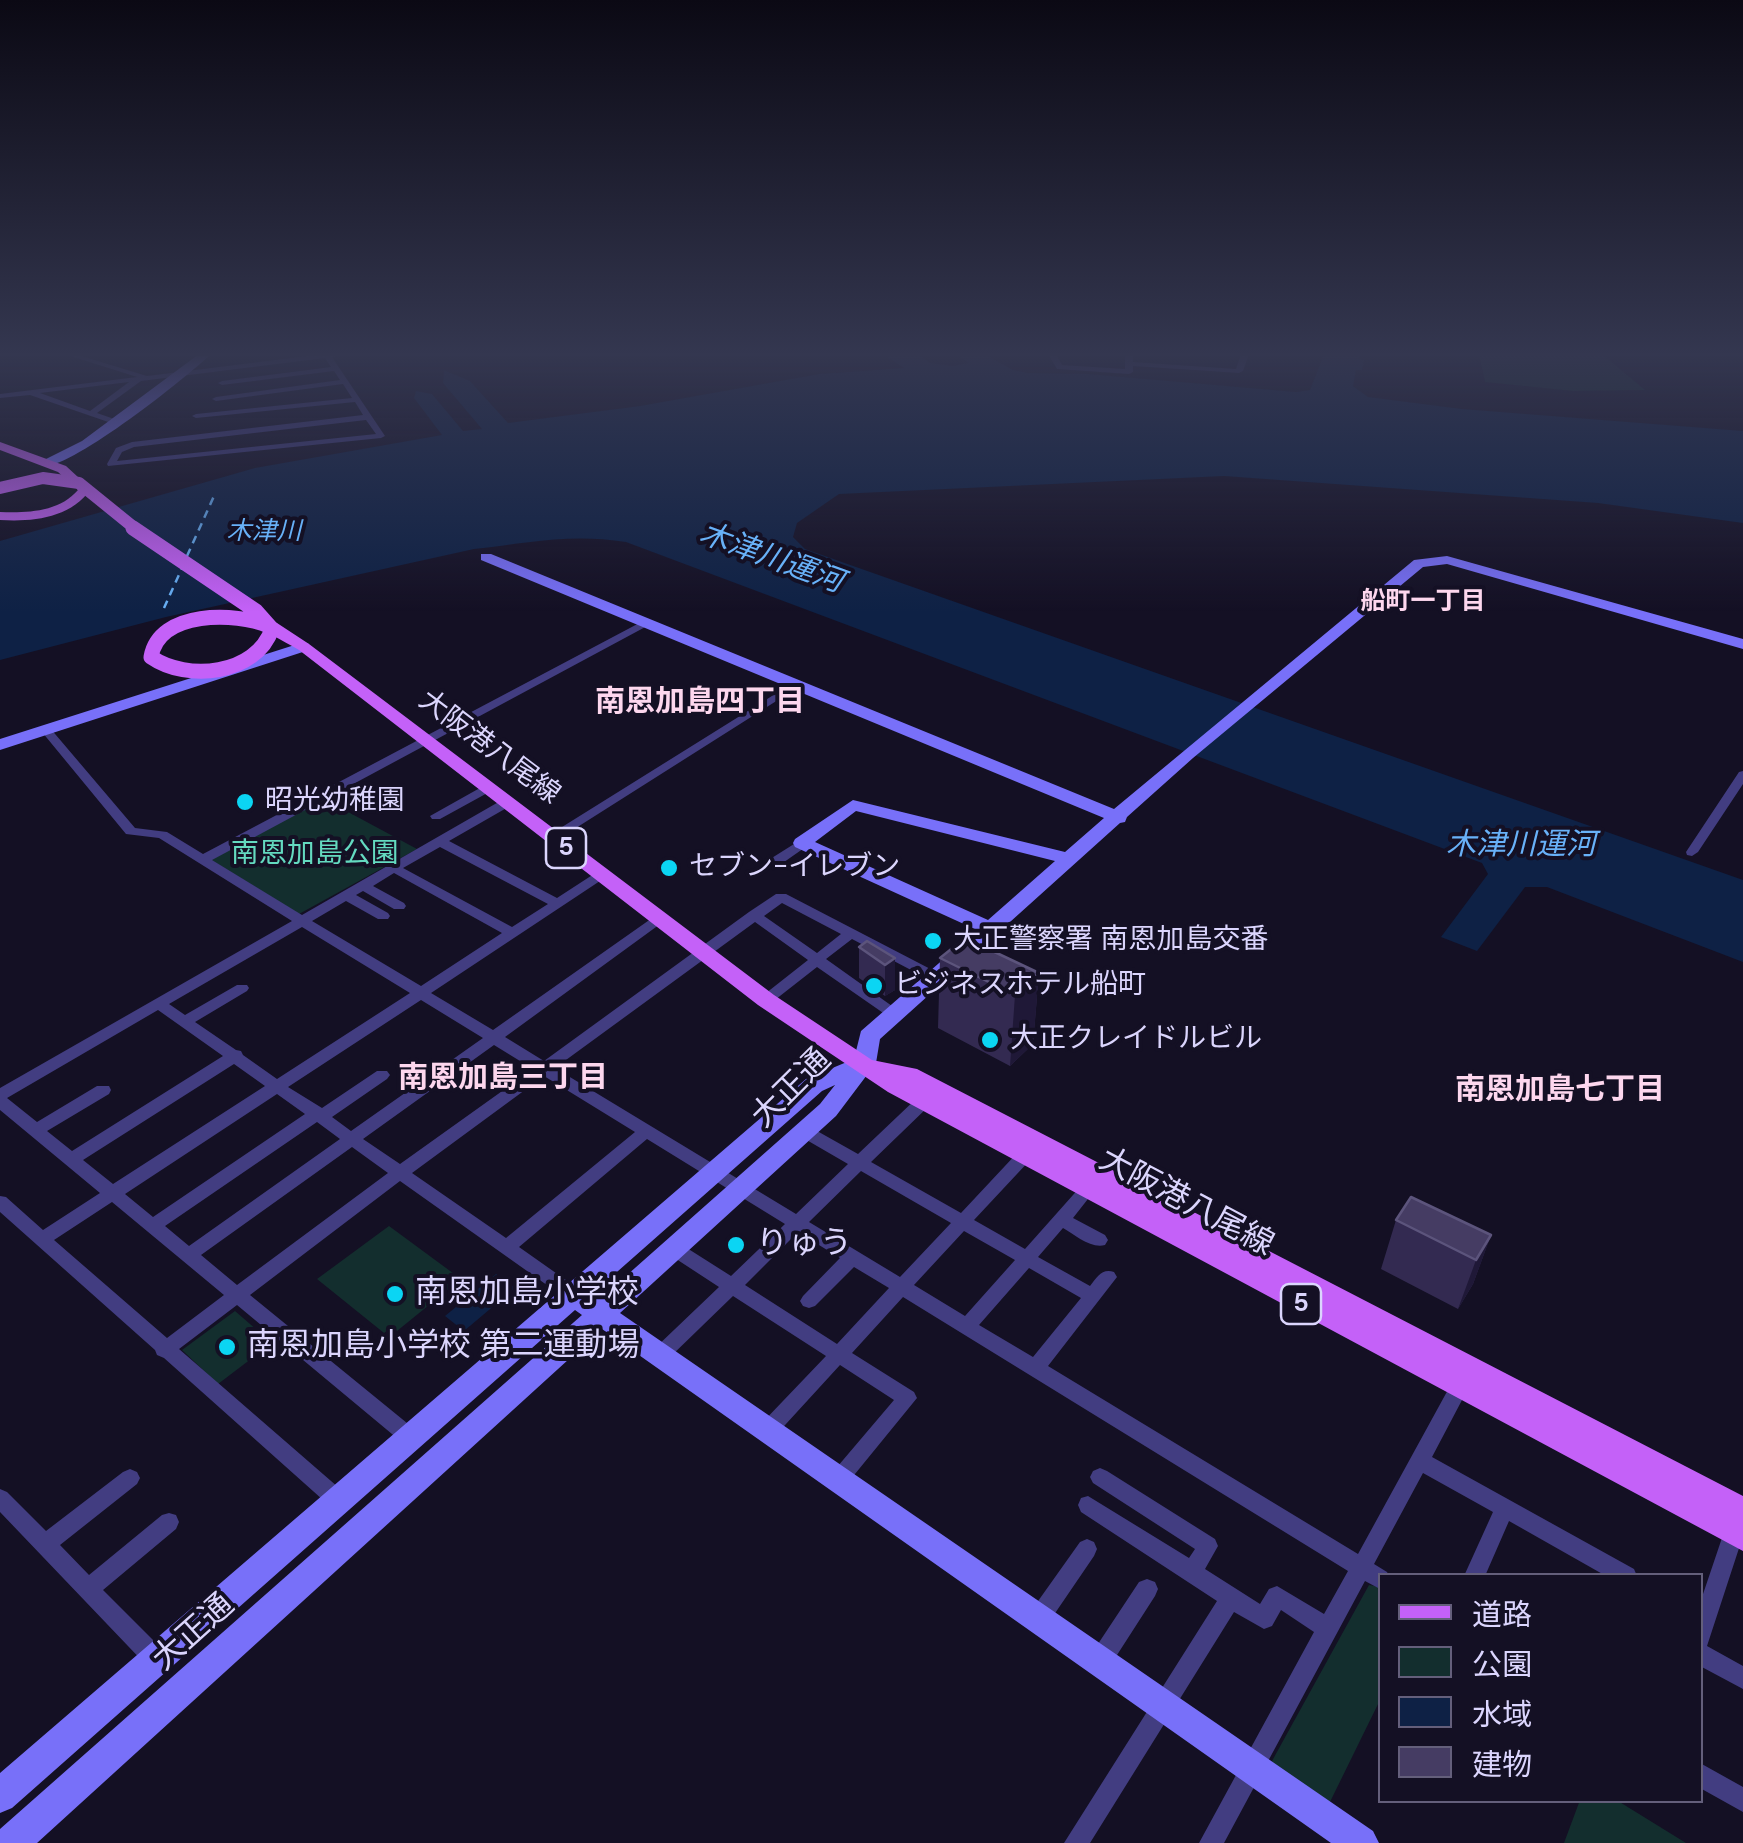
<!DOCTYPE html>
<html>
<head>
<meta charset="utf-8">
<style>
  body { margin:0 }
  #map { position:relative; width:1743px; height:1843px; overflow:hidden; background:#141024; font-family:"DM Sans","Noto Sans JP",sans-serif }
  canvas { display:block }
  .legend { position:absolute; left:1378px; top:1573px; width:325px; height:230px; box-sizing:border-box; background:#141024; border:2px solid #645f7b; margin:0; padding:12px 18px; list-style:none; font-size:30px; color:#dbd5fd }
  .legend li { display:flex; align-items:center; gap:20px; height:50px }
  .legend b { width:50px; border:2px solid #645f7b }
</style>
</head>
<body>
<div id="map">
<canvas width="1743" height="1843"></canvas>
<ul class="legend">
<li><b style="height:12px;background:#c461f8"></b>道路</li>
<li><b style="height:28px;background:#132e2e"></b>公園</li>
<li><b style="height:28px;background:#0e2145"></b>水域</li>
<li><b style="height:28px;background:#453c63"></b>建物</li>
</ul>
</div>
<script>
const g = document.querySelector('canvas').getContext('2d');
g.lineJoin = 'round';
function fill(path, color) { g.fillStyle = color; g.fill(path, 'evenodd'); }
function strokePath(path, color, width, dash) { g.strokeStyle = color; g.lineWidth = width; g.lineCap = dash ? 'butt' : 'round'; g.setLineDash(dash || []); g.stroke(path); }
function write(font, color, halo, rows, align = 'center') {
  g.font = font + ' "DM Sans","Noto Sans JP",sans-serif'; g.lineWidth = 8; g.setLineDash([]); g.textBaseline = 'middle'; g.strokeStyle = halo; g.fillStyle = color; for (const [text, x, y, turn = 0] of rows) {
    g.save(); g.translate(x, y); g.rotate((+turn || 0) * Math.PI / 180); g.textAlign = isNaN(turn) ? turn : align; if (halo) g.strokeText(text, 0, 0); g.fillText(text, 0, 0); g.restore();
  }
}
const green = new Path2D(`
  M1479,354H1602L1645,390L1573,391L1485,382Z
  M324,799L417,849L299,914L210,859Z
  M389,1226L461,1279L397,1331L392,1327L384,1333L317,1279Z
  M235,1311L272,1343L218,1384L182,1350Z
  M1369,1585L1380,1587V1700L1328,1806L1277,1771L1272,1761Z
  M1580,1800L1618,1801L1686,1843H1564Z`);
const water = new Path2D(`
  M883,354H917L930,363L953,366L969,363L956,354H984L1013,370L1029,373L1088,374L1296,392L1310,390L1324,354H1360L1359,359L1364,360L1362,370H1356L1353,386L1368,397L1462,409L1743,431V523L1598,503L1224,476L839,494L797,523L793,537L805,549L1743,880V962L1547,887H1525L1477,951L1441,937L1488,874L1482,863L626,542C570,533 528,543 474,549L166,617L0,660V541L255,468L442,435L414,398L416,391L432,394L463,431L482,429L443,383L444,370L470,381L508,423L640,406L819,374L904,368Z
  M496,1274L515,1288L464,1331L445,1316Z`);
const ferry = new Path2D(`
  M187,556L214,496
  M164,608L182,568`);
const street = new Path2D(`
  M64,354H75L147,376L323,354H344L332,357L385,436L381,438L108,466L107,464L116,448L132,442L363,415L355,402L196,418L192,416L196,414L352,398L343,384L216,401L212,399L216,397L340,380L334,371L222,385L218,383L222,381L331,367L325,358L141,381L97,413L117,420L118,422L114,424L30,395L0,398V394L137,377ZM129,382L90,411L40,393ZM366,420L376,434L117,461L122,452L134,447Z
  M1048,354H1056L1062,365L1125,369V354H1133V362L1236,369L1241,354H1249L1243,371L1239,373L1133,366V372L1129,374L1057,369Z
  M645,620L650,623L649,625L212,860L302,915L502,800H510L512,803L510,806L449,841L557,898L597,872L602,871L609,875L431,993L493,1030L655,916L660,915L667,919L505,1037L544,1061L749,912L776,894H786L940,974L942,977L935,982L930,980L852,939L826,959L899,1011L901,1014L899,1017H889L817,967L771,1003H761L759,1000L761,997L808,960L755,922L555,1068L796,1214L848,1164L798,1135L796,1131L798,1127H810L858,1154L918,1097H930L932,1101L930,1105L871,1162L961,1213L1019,1151L1025,1149L1031,1151L1033,1155L1031,1159L974,1220L1025,1249L1081,1186L1087,1184L1093,1186L1095,1190L1073,1218L1105,1235L1108,1240L1105,1245C1091,1249 1075,1235 1063,1228L1038,1257L1090,1286C1097,1277 1102,1268 1114,1272L1117,1277L1048,1366L1358,1554L1455,1377L1462,1375L1469,1377L1471,1383L1432,1457L1634,1569L1637,1576H1606L1509,1521L1485,1576H1464L1493,1512L1423,1473L1374,1564L1387,1572L1389,1576H1380V1589L1365,1581L1224,1843H1199L1314,1632L1281,1610L1272,1626L1264,1629L1234,1612L1090,1843H1064L1217,1601L1081,1512L1078,1505L1081,1498L1088,1496L1189,1558L1195,1549L1093,1483L1090,1477L1093,1471L1100,1468L1107,1471L1215,1539L1218,1546L1205,1569L1260,1604L1269,1589L1277,1586L1324,1614L1348,1571L903,1297L852,1353L914,1392L917,1398L846,1485L839,1488L832,1485L829,1479L832,1473L894,1400L840,1365L775,1436L768,1438L761,1436L758,1430L761,1424L826,1356L733,1296L667,1360L660,1363L653,1360L651,1355L653,1350L719,1287L667,1253L664,1248L667,1243L673,1241L679,1243L731,1276L785,1224L647,1139L519,1247L580,1290L583,1295L580,1300L574,1302L568,1300L400,1181L250,1295L418,1432L421,1438L418,1444L411,1447L404,1444L237,1305L179,1349L346,1494L349,1501L346,1508L339,1510L332,1508L164,1358L157,1355L155,1350L0,1212V1196L6,1197L43,1230L100,1193L0,1110V1088L292,921L159,838L126,834L42,732V728H50L135,828L167,832L203,854ZM440,847L548,904L512,927L403,868ZM394,873L502,933L421,986L312,921L346,901L378,919H388L390,916L388,913L356,895L363,891L394,909H404L406,906L404,903L373,886ZM782,903L841,934L817,953L764,916ZM302,927L410,993L277,1079L243,1055L241,1051L236,1050L195,1022L247,991L249,988L247,985H237L185,1015L169,1004ZM421,1000L483,1038L351,1131L332,1117L387,1079L390,1075L387,1071H377L322,1108L288,1087ZM158,1010L223,1056L72,1151L47,1131L109,1094L111,1090L109,1086H97L37,1122L7,1098ZM494,1045L533,1069L400,1164L363,1139ZM234,1064L265,1086L113,1184L83,1160ZM544,1076L635,1132L506,1238L412,1173ZM277,1094L305,1114L153,1217L125,1194ZM317,1122L340,1139L189,1246L165,1226ZM352,1147L388,1173L237,1285L201,1255ZM861,1171L951,1223L900,1277L809,1222ZM112,1202L224,1295L167,1338L54,1240ZM964,1231L1015,1260L965,1316L914,1285ZM798,1232L840,1258L803,1296L800,1301L803,1306L809,1308L815,1306L854,1267L889,1288L837,1344L745,1285ZM1029,1268L1081,1298L1033,1357L979,1325Z
  M796,681L802,684L800,686L557,840L552,841L546,837Z
  M1743,771V784L1698,852L1692,856L1687,855L1686,852L1739,772Z
  M487,784L493,788L491,791L440,819H432L430,816Z
  M802,839L808,843L807,846L777,867H767L765,864L767,861Z
  M130,1469L137,1472L140,1478L137,1484L60,1545L89,1575L162,1515L169,1513L176,1515L179,1522L176,1529L103,1590L165,1652L168,1660L165,1668L157,1671L149,1668L0,1512V1489L7,1492L46,1531L123,1472Z
  M1735,1520L1742,1522L1743,1536L1707,1646L1743,1666V1689L1700,1666V1603L1725,1529L1728,1522Z
  M1087,1539L1094,1542L1097,1549L1094,1556L1047,1625L1039,1628L1031,1625L1028,1618L1031,1611L1080,1542Z
  M1147,1579L1155,1582L1158,1589L1155,1596L1108,1669L1100,1672L1092,1669L1089,1661L1092,1653L1139,1582Z
  M1700,1763L1743,1787V1812L1700,1788Z`);
const secondary = new Path2D(`
  M199,354H211C186,378 74,467 44,466V460L82,441Z
  M481,554H491L1114,809L1414,560L1447,556L1743,639V649L1447,564L1423,567L1193,758L1127,817L1125,822L1120,823L880,1039L876,1063L836,1116L620,1313L1373,1831L1379,1843H1331L602,1329L37,1843H0V1829L582,1315L575,1310L12,1808L0,1813V1773L806,1079L854,1059L861,1031L977,930L795,847L793,843L795,839L853,800L1065,852L1104,818L481,560ZM856,811L1055,861L988,920L815,842ZM835,1085L820,1104L600,1299L592,1294L822,1091Z
  M304,642L309,644V650L0,750V739Z`);
const primary = new Path2D(`
  M0,442L66,466L91,489C70,518 34,522 0,520V512C28,513 59,512 78,490L58,472L0,450Z
  M256,615L277,623L309,644L774,995L872,1060L917,1069L1743,1496V1551L888,1092L758,1005L299,650C282,640 263,631 248,620Z`);
const primaryBridgeFar1 = new Path2D(`
  M0,488L43,478L79,483L137,530`);
const primaryBridge = new Path2D(`
  M133,528L256,611L272,629C256,675 187,682 151,657C159,610 236,612 269,626`);
const wall = new Path2D(`
  M859,947L895,958V990L885,996L859,978Z
  M940,958L1039,973L1033,1044L1010,1066L938,1028Z
  M1396,1220L1491,1235L1473,1284L1458,1309L1381,1269Z`);
const shadedWall = new Path2D(`
  M895,958V990L885,996V965Z
  M1039,973L1033,1044L1010,1066L1015,995Z
  M1491,1235L1473,1284L1458,1309L1476,1260Z`);
const building = new Path2D(`
  M965,938L1039,973L1015,995L940,958Z
  M867,941L895,958L885,965L859,947Z
  M1411,1197L1491,1235L1476,1260L1396,1220Z`);
const markers = [
  [245,802,10,"#0bd5f3"],
  [669,868,10,"#0bd5f3"],
  [933,941,10,"#0bd5f3"],
  [874,986,10,"#0bd5f3"],
  [990,1040,10,"#0bd5f3"],
  [736,1245,10,"#0bd5f3"],
  [395,1294,10,"#0bd5f3"],
  [227,1347,10,"#0bd5f3"]
];
const farWaternames = [
  ["木津川",264,532]
];
const farNeighbourhoodnames = [
  ["船町一丁目",1423,602]
];
const shields = [
  [566,848,40],
  [1301,1304,40]
];
const shieldNames = [
  ["5",566,848],
  ["5",1301,1304]
];
const streetNames = [
  ["大阪港八尾線",489,748,37]
];
const poiNames = [
  ["昭光幼稚園",265,802],
  ["セブン-イレブン",689,868],
  ["大正警察署 南恩加島交番",953,941],
  ["ビジネスホテル船町",894,986],
  ["大正クレイドルビル",1010,1040]
];
const parkNames = [
  ["南恩加島公園",315,855]
];
const waterNames = [
  ["木津川運河",771,559,20],
  ["木津川運河",1521,846]
];
const neighbourhoodNames = [
  ["南恩加島四丁目",700,703],
  ["南恩加島三丁目",503,1079],
  ["南恩加島七丁目",1560,1091]
];
const nearStreetnames = [
  ["大正通",792,1089,-45],
  ["大阪港八尾線",1186,1203,28],
  ["大正通",194,1633,-42]
];
const nearPoinames = [
  ["りゅう",756,1245],
  ["南恩加島小学校",415,1294],
  ["南恩加島小学校 第二運動場",247,1347]
];
fill(green, '#132e2e');
fill(water, '#0e2145');
strokePath(ferry, '#68b1f8', 2.5, [8, 6]);
fill(street, '#423d81');
fill(secondary, '#7870f9');
fill(primary, '#c461f8');
strokePath(primaryBridgeFar1, '#c461f8', 12);
strokePath(primaryBridge, '#c461f8', 15);
fill(wall, '#332a51');
fill(shadedWall, '#1f1837');
fill(building, '#453c63');
strokePath(building, '#5c547c', 2.5);
const sky = g.createLinearGradient(0, 0, 0, 612);
sky.addColorStop(0, '#0b0914');
sky.addColorStop(0.58, '#343750');
sky.addColorStop(1, '#34375000');
g.fillStyle = sky;
g.fillRect(0, 0, 1743, 612);
for (const [x, y, r, color] of markers) { const dot = new Path2D(); dot.arc(x, y, r, 0, 2 * Math.PI); g.fillStyle = color; g.fill(dot); strokePath(dot, '#141024', 4); }
write('italic 25px', '#68b1f8', '#141024', farWaternames);
write('bold 25px', '#fdd7ee', '#141024', farNeighbourhoodnames);
for (const [x, y, w] of shields) { const box = new Path2D(); box.roundRect(x - w / 2, y - 20, w, 40, 8); g.fillStyle = '#141024'; g.fill(box); strokePath(box, '#dbd5fd', 2.5); }
write('bold 25px', '#dbd5fd', null, shieldNames);
write('28px', '#dbd5fd', '#141024', streetNames);
write('28px', '#dbd5fd', '#141024', poiNames, 'left');
write('28px', '#64dac0', '#141024', parkNames);
write('italic 30px', '#68b1f8', '#141024', waterNames);
write('bold 30px', '#fdd7ee', '#141024', neighbourhoodNames);
write('32px', '#dbd5fd', '#141024', nearStreetnames);
write('32px', '#dbd5fd', '#141024', nearPoinames, 'left');
</script>
</body>
</html>
